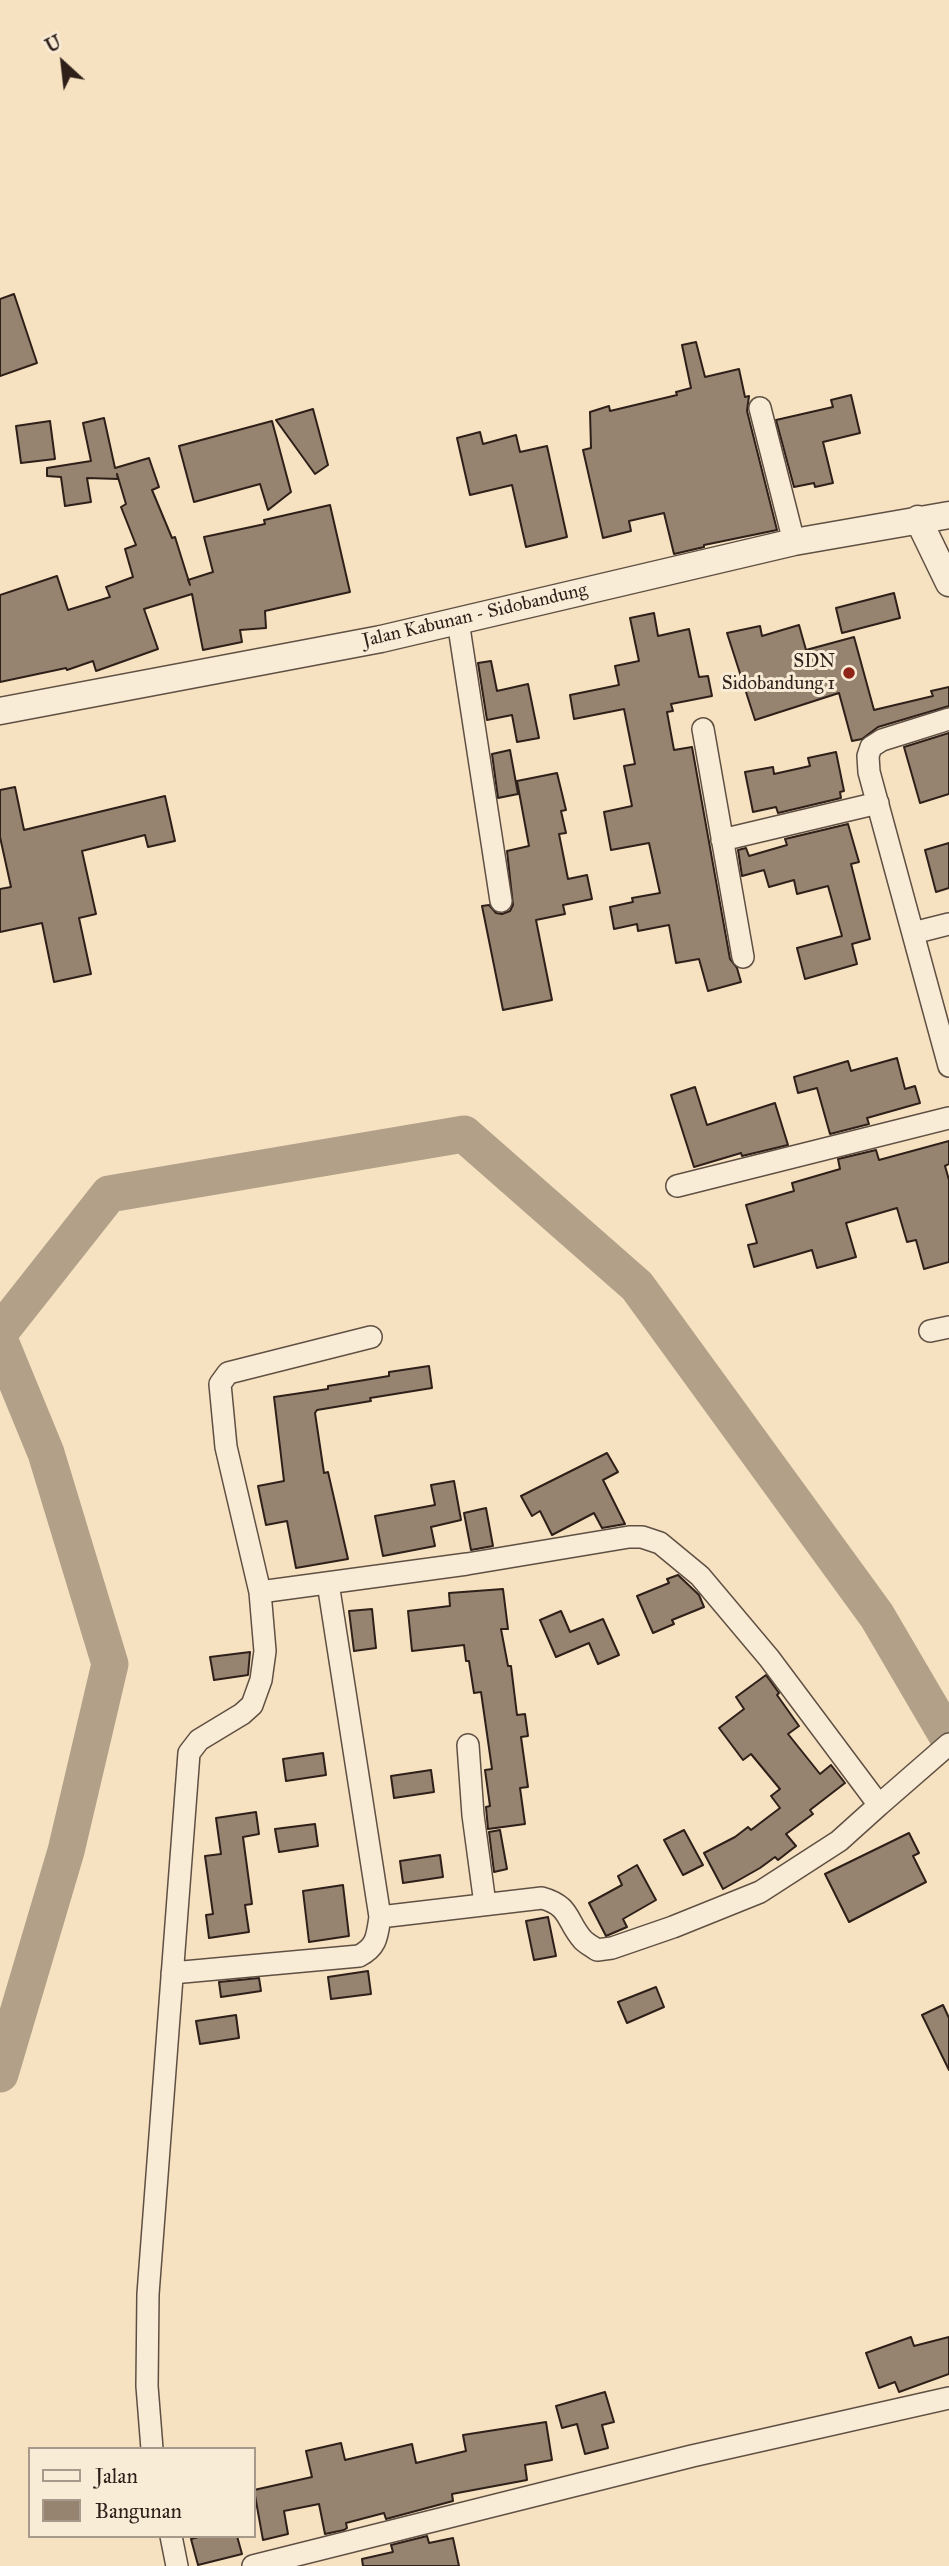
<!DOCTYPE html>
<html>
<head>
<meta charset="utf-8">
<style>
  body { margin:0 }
  #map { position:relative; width:949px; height:2566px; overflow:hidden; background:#f6e2c1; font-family:"IM FELL Great Primer",serif }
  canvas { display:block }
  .legend { position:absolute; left:28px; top:2447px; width:228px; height:91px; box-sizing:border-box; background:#f9ecd7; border:2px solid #a89a8b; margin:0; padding:9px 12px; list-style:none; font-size:21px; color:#2e1f19 }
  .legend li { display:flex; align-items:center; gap:14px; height:35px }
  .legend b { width:35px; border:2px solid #a89a8b }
  .north { position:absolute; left:28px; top:28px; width:70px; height:70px; -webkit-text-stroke:5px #f9ecd7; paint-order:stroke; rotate:333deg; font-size:19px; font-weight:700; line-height:28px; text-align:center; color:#2e1f19 }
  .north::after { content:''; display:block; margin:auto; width:24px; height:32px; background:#2e1f19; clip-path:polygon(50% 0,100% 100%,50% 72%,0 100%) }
</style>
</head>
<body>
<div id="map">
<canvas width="949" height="2566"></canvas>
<ul class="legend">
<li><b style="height:9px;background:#f9ecd7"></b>Jalan</li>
<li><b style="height:19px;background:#968470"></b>Bangunan</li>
</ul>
<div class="north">U</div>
</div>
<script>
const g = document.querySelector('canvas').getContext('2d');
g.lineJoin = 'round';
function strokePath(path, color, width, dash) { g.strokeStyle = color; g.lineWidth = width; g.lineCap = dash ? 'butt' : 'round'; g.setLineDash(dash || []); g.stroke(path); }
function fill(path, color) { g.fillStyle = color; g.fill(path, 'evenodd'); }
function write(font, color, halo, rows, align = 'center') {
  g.font = font + ' "IM FELL Great Primer",serif'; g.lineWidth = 6; g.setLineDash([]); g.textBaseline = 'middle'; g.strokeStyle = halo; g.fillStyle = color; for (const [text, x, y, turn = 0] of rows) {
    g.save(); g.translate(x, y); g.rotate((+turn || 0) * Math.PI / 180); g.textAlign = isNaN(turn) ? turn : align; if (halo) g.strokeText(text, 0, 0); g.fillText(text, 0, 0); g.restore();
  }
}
const river = new Path2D(`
  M0,1332L109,1194L464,1134L637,1286L877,1616L949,1739
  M0,1341L46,1453L110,1664L66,1851L0,2074`);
const building = new Path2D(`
  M14,294L37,363L0,376V299Z
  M696,342L705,377L739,369L745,397L749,396L747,411L777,530L704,545V547L674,554L664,513L629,521L631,531L603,538L583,450L591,448L590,412L609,406L610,411L677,395L676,392L691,388L682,345Z
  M851,395L860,433L823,442L833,483L815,487L814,483L794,487L776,420L833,407L831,400Z
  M313,409L328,465L315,474L276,420Z
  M104,418L115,468L149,458L159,487L152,490L172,538L175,537L190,585L188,580L213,572L204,537L265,524L264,520L330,505L350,592L265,611L266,628L240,630L242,642L203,650L192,594L144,609L158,649L96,671L93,661L67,670L66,668L0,682V595L57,576L68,610L110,597L106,587L133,577L125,549L136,545L121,507L126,504L117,474L118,479L87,478L91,502L65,506L61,477L47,476V468L91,461L83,423Z
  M50,421L55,459L21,463L16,426Z
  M272,421L291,492L268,510L260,484L194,502L179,446Z
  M480,432L483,444L516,435L520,452L547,446L567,537L526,547L512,485L470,495L457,438Z
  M894,593L900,618L842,633L836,608Z
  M654,613L658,636L689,629L699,677L708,676L712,696L671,704L673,711L667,712L674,750L692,747L730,959L737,968L741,982L708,991L699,959L676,963L669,925L638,931L637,924L614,929L610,907L633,902L632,898L660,893L649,843L611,850L604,812L632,806L624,766L635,764L624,709L574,719L570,695L619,685L615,666L639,661L630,618Z
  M799,625L806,650L854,637L874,710L933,696L931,691L949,687V706L878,727L862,739L852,741L839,693L755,720L727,633L760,626L762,636Z
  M491,661L497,691L528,684L539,738L517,742L512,715L487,720L478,663Z
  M949,733V794L920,803L904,747Z
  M510,750L518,794L498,798L492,754Z
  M836,752L844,791L840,792L841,798L778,813L776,807L753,812L745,772L773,767L774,774L810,766L808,758Z
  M557,773L566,810L561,811L566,833L559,834L568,879L587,875L592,899L563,905L565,914L536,920L552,1000L503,1010L482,906L489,905L496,913L502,914L510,911L513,905L507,851L529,846L517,781Z
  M15,787L24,830L165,796L175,841L148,847L145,835L82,851L96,914L79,918L91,974L54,982L42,923L0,932V889L11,887L0,837V790Z
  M848,824L859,862L851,864L870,939L852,944L857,964L805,979L797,948L842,936L828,886L797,894L794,880L769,887L764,870L742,876L738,850L746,848L749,856L787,845L785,839Z
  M949,843V888L936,892L925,850Z
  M897,1058L905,1089L915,1086L920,1103L867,1118L869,1124L830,1134L817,1088L798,1093L794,1077L848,1061L851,1071Z
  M695,1087L707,1125L775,1103L788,1145L742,1156L741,1153L694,1167L671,1095Z
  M949,1141V1164L945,1166L949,1180V1262L924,1269L916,1240L907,1242L897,1208L846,1223L856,1257L817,1268L812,1250L754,1267L748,1245L757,1243L746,1205L794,1191L792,1183L840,1169L838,1159L876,1150L879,1160Z
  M429,1366L432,1388L370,1398L371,1401L317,1410L315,1413L324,1473L328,1472L348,1559L296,1568L287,1521L266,1525L258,1486L284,1481L274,1397L328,1389V1386L389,1376V1372Z
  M607,1453L618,1472L603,1480L625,1524L602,1528L594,1513L552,1535L540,1511L532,1516L521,1496Z
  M454,1481L461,1520L431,1527L435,1546L383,1556L375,1516L435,1505L431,1485Z
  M486,1508L493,1546L471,1550L464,1513Z
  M678,1575L699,1595L704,1607L672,1620L674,1624L653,1633L637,1596L669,1583L667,1579Z
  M503,1589L508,1629H501L508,1666H511L517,1715L525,1714L528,1736L521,1737L528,1787L520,1788L525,1824L488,1829L486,1807L490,1806L485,1770L492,1769L481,1692L474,1693L469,1661H466L464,1645L412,1651L408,1611L450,1606L449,1593Z
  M372,1609L376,1648L354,1651L349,1611Z
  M561,1611L570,1632L603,1619L619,1655L598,1664L589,1643L556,1657L540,1620Z
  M250,1652L248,1675L214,1680L210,1657Z
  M766,1675L779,1693L777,1695L799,1726L788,1734L820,1774L831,1765L845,1783L810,1810L813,1814L786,1834L796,1846L778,1860L775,1857L760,1868L723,1889L704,1853L735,1837L748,1827L751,1830L780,1808L771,1796L780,1789L751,1754L743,1760L719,1728L744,1709L736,1697Z
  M323,1753L326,1775L286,1781L283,1759Z
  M431,1770L434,1792L394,1798L391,1776Z
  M256,1812L259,1834L243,1837L252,1904L245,1905L249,1932L209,1938L206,1915L213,1914L205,1856L221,1854L216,1818Z
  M315,1824L318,1846L279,1852L275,1829Z
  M500,1830L507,1869L494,1872L489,1832Z
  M684,1830L703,1865L683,1875L664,1840Z
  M909,1833L919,1853L913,1856L926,1882L849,1922L825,1874Z
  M440,1855L443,1877L403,1883L400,1861Z
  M637,1865L656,1900L623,1919L627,1927L606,1936L589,1903L622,1885L618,1876Z
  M343,1885L349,1936L309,1942L303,1891Z
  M548,1917L556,1956L534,1960L526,1921Z
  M368,1971L371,1994L331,1999L328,1977Z
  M259,1978L261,1991L221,1997L219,1982Z
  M656,1987L664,2007L627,2023L618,2002Z
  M943,2005L949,2018V2070L922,2015Z
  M236,2015L239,2038L200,2044L196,2021Z
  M911,2337L914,2346L949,2337V2374L899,2392L895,2382L879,2388L866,2353Z
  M605,2392L614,2422L602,2425L608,2448L585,2454L577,2424L562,2428L556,2406Z
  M546,2422L552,2460L525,2465L527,2480L452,2494L453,2501L386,2519L384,2513L346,2523L347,2528L344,2530L325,2534L319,2504L284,2511L288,2534L263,2540L254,2490L312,2477L306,2451L341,2443L345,2460L412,2444L416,2463L466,2451L463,2435Z
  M202,2536H237L242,2554L198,2565L191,2539Z
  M427,2536L429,2543L453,2538L459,2566H363L362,2559L393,2552L391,2545Z`);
const minor = new Path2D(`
  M760,408L794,542
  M458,621L501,901
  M949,719L882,740L871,747L868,756L869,772L949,1066
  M703,729L743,957
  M722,840L878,803
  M913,933L949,924
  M677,1186L949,1118
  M930,1331L949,1327
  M328,1583L380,1917L542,1898C571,1906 566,1921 583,1940C587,1944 593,1947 597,1950L612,1948L673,1927L760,1892L839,1841L879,1805
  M260,1592L467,1564L629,1537H642L660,1543L700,1576L769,1658L879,1805L949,1744
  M468,1745L473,1815L485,1904
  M172,1973L359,1956C377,1947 377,1936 380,1917
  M152,2449L147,2386L148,2294L189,1753L199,1740L242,1714L252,1705L261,1680L265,1651L260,1592L226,1447L220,1384L228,1373L371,1337
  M171,2536L177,2566
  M253,2566L692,2456L949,2398`);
const tertiary = new Path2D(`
  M918,519L949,583
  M0,711L381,639L794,542L949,515`);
const markers = [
  [849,673,7,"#8f2418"]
];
const streetNames = [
  ["Jalan Kabunan - Sidobandung",475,616,-13]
];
const poiNames = [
  ["SDN",835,662],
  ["Sidobandung 1",835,684]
];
strokePath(river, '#b2a088', 37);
fill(building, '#968470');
strokePath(building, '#2e1f19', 2);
strokePath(minor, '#605043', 24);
strokePath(tertiary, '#605043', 29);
strokePath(minor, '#f9ecd7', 21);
strokePath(tertiary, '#f9ecd7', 26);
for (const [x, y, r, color] of markers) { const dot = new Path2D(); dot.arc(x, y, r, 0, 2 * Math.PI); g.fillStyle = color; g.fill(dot); strokePath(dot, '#f9ecd7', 2.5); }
write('19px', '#2e1f19', '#f9ecd7', streetNames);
write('19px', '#2e1f19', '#f9ecd7', poiNames, 'right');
</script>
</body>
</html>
